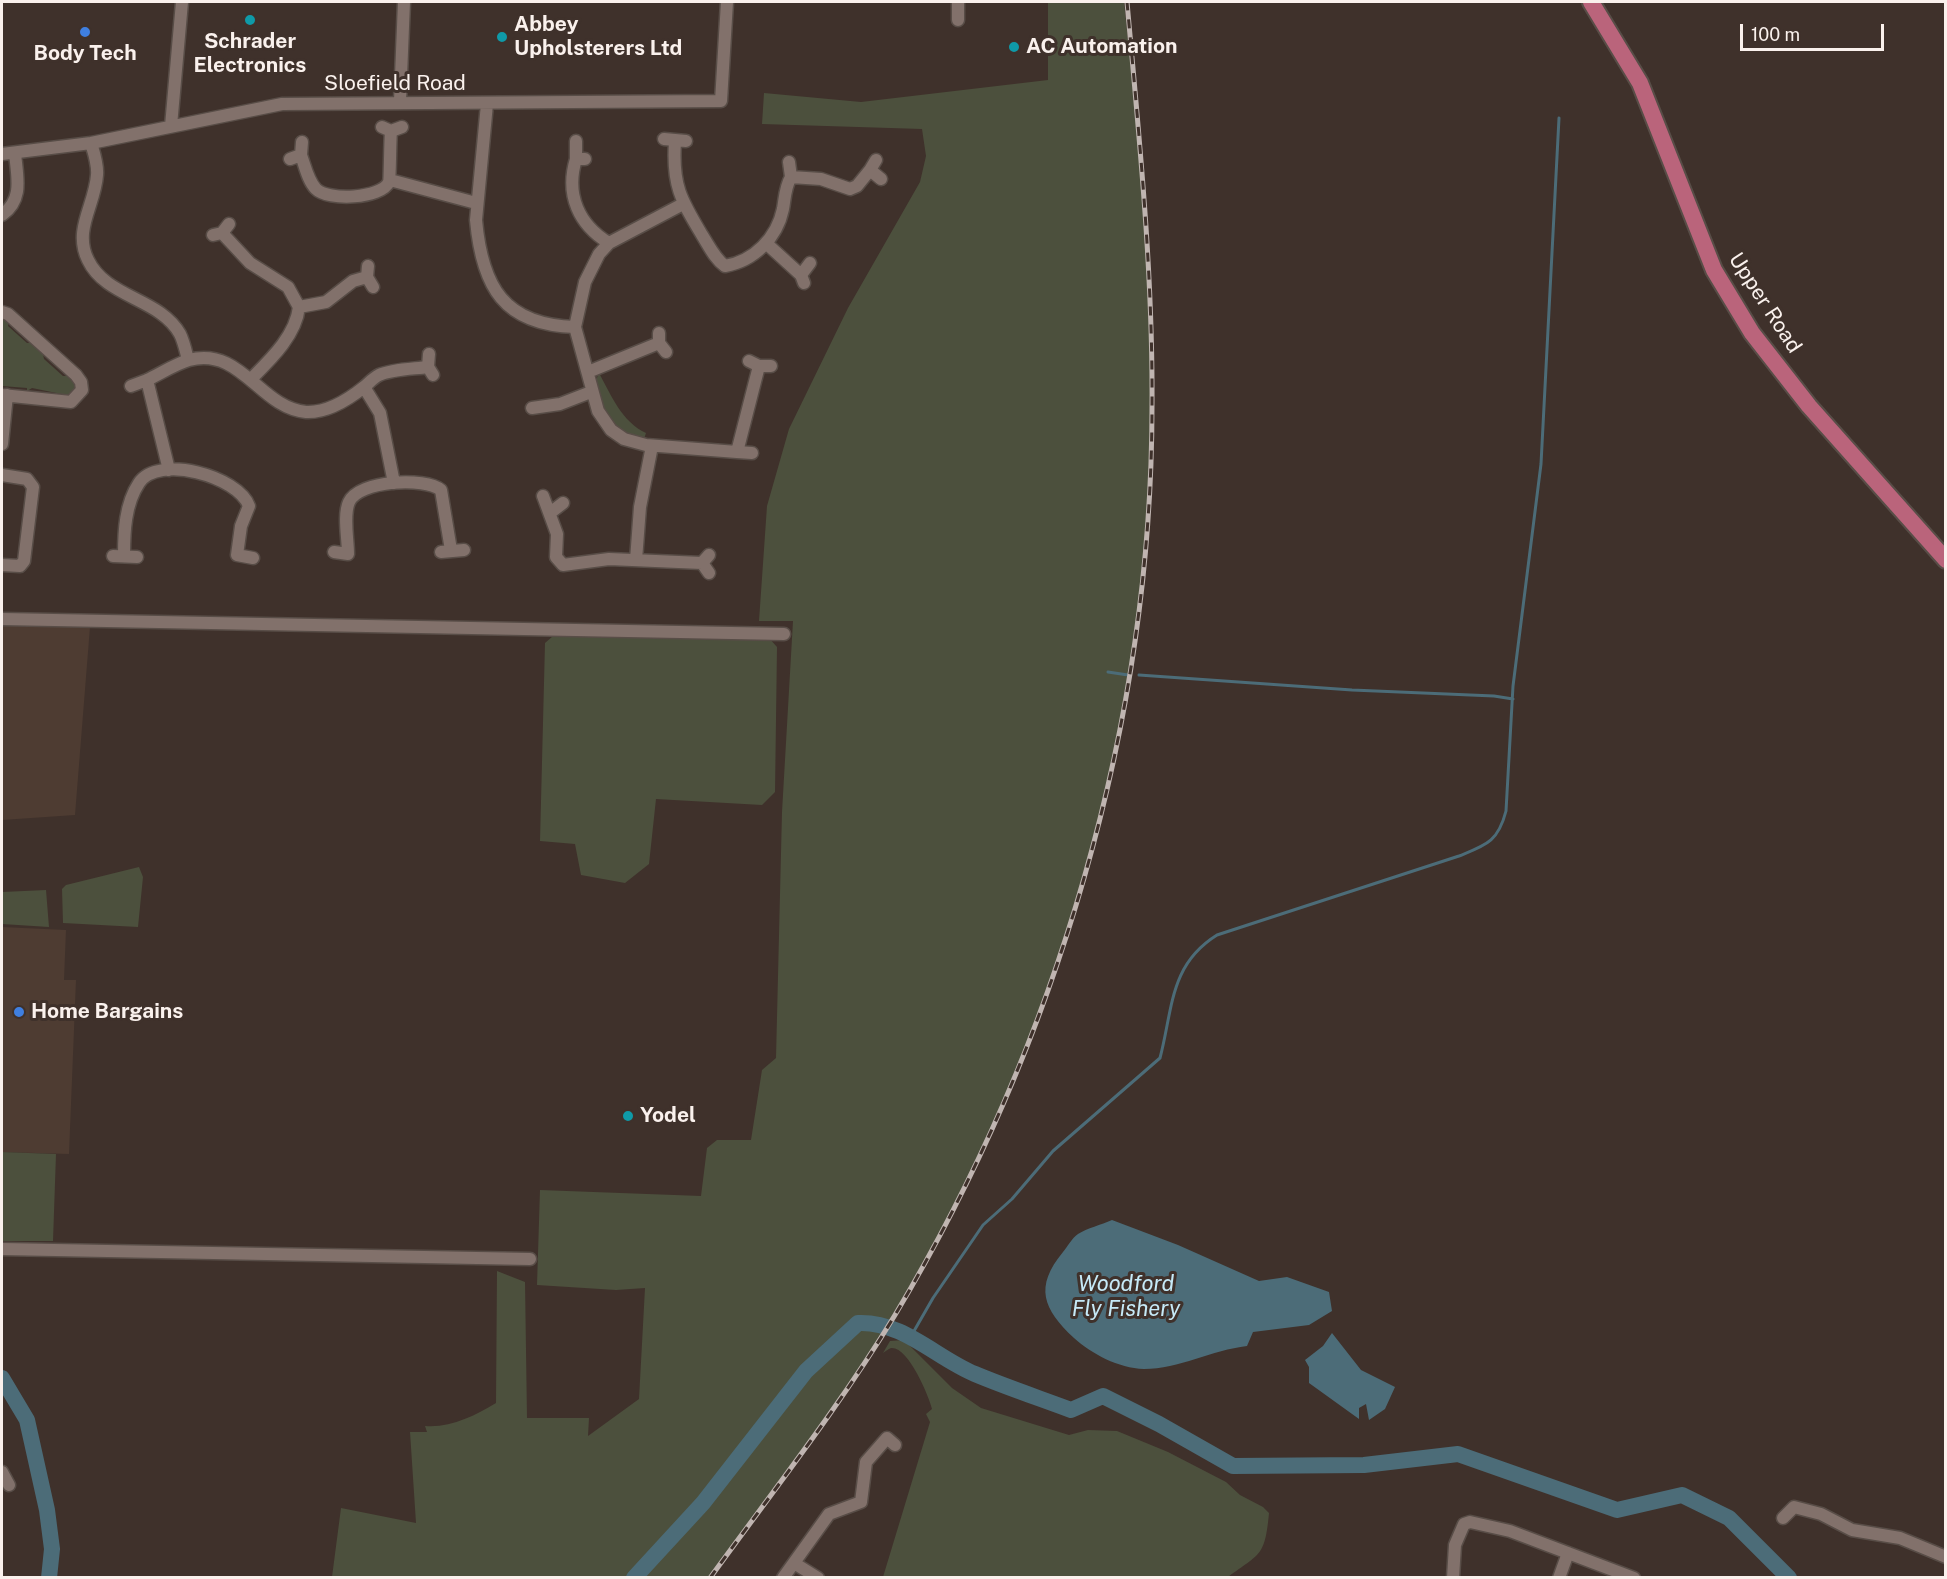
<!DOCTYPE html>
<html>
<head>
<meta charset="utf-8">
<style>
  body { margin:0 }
  #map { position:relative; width:1947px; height:1579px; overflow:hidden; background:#3f312b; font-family:"Public Sans",sans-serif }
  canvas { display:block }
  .frame { position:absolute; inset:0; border:3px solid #faf1ed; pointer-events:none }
  .scale { position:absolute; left:1740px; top:24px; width:144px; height:27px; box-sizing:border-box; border:3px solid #faf1ed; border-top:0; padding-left:8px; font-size:18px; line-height:21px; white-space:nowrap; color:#faf1ed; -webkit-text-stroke:4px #3f312b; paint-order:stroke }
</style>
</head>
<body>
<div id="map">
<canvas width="1947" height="1579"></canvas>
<div class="frame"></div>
<div class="scale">100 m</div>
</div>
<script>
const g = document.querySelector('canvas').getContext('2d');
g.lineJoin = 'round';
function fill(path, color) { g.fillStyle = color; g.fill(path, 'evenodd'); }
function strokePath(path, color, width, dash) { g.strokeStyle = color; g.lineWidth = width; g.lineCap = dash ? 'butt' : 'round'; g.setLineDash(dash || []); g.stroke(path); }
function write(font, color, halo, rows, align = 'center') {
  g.font = font + ' "Public Sans",sans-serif'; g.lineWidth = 6; g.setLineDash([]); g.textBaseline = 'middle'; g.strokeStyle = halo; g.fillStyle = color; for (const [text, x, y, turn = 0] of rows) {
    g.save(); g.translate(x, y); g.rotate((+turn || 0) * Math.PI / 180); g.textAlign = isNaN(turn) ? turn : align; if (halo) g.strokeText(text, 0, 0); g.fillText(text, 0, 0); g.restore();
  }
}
const commercial = new Path2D(`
  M2,625L90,627L75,815L2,820Z
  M2,927L66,930L64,980H76L69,1154L2,1152Z`);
const green = new Path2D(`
  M1048,2H1124C1138,136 1152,271 1152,406C1152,720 1056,1046 895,1315C841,1406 773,1491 710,1577H332L341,1508L416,1523L410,1432H427L425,1426C451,1428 474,1416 496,1403L497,1271L525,1282L527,1418H589L588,1436L639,1399L645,1288L616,1290L537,1285L540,1190L701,1196L707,1148L717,1140H751L762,1070L776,1058L782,812L793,621H759L767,506L789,429L848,308L920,182L926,156L922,129L762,124L764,93L861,102L1048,80Z
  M2,316L9,321L8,326L27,343H32L43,354L44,359L63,376H68L77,386L71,396L32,388L27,391V388L2,386Z
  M599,373C611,395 622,422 646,433L644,439C607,429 604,414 596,380Z
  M553,636L769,638L777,647L775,792L762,805L656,799L649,864L625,883L581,875L575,844L540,841L545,643Z
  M139,867L143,877L138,927L63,923L62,889L66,885Z
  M46,890L49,927L2,924V892Z
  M2,1152L56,1154L53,1241H2Z
  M904,1340L952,1388L981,1408L1069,1435L1088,1430L1117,1431L1168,1452L1226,1482L1240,1495L1263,1507L1269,1513C1265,1556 1261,1553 1228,1577H883L930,1422L926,1414L932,1409C929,1396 908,1346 891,1348C888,1349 886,1351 883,1353L890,1341Z`);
const water = new Path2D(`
  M1112,1220L1178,1245L1259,1281L1287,1277L1329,1292L1332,1311L1309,1325L1253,1332L1247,1346C1212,1350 1179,1369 1144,1369C1118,1368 1092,1354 1074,1338C1043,1309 1034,1287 1063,1252C1067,1247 1072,1238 1078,1234C1087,1228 1101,1225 1112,1220Z
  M1332,1333L1361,1370L1395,1387L1385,1409L1369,1420L1366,1404L1359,1408V1419L1309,1383V1367L1305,1360L1323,1346Z`);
const stream = new Path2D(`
  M1108,672L1128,675
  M1139,675L1352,690L1494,696L1513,699
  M910,1338L933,1298L983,1225L1012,1199L1053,1151L1160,1058C1173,1009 1169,965 1217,935L1459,856C1486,845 1498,842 1506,811L1513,686L1541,464L1559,118`);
const river = new Path2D(`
  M2,1378L27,1420L47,1510L52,1549L49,1578
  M634,1578L703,1503L806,1371L858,1323C903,1321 936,1358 975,1374C1006,1387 1039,1398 1071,1410L1103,1396L1159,1424L1233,1466L1364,1465L1458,1454L1617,1510L1682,1495L1729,1518L1789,1578`);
const minor = new Path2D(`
  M958,2V20
  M400,101L404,2
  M487,104L476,220C482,287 504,325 575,327
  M171,126L182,2
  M382,127L391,131L402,127
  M664,139L686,141
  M576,141V159H585
  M675,142C672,185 681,200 702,235C709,246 715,259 725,266C754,261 777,238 783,209C785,198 785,187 791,177L821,179L850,189L857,186L870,170
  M91,143C94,153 98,164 97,175C95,205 73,230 88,260C106,298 160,298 180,334C184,342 186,352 188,360
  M2,154L91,143L282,104L721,101L727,2
  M301,155C305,166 308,181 316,189C328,201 381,199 389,182C390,179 390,141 391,131
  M290,159L301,155L302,142
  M576,159C565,195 579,225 609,243
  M876,160L870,170L881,179
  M789,162L791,177
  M390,180L476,203
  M683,204L609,243L599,254L585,282L575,327L598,411L611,430L624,439L646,445L737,452L759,366
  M2,215C24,199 17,177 15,153
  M222,233L250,263L288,287L299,307C296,335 271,359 252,378
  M213,235L222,233L229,224
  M767,244L801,275
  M368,266L367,277L373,287
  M804,283L801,275L810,263
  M299,307L326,302L353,281L367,277
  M2,312L8,314L76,375L81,382L82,390L71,402L2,395
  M659,333V343L666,352
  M429,354L428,367L433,375
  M749,361L759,366H771
  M588,372L659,343
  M131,386L147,380
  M364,387L380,413L394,483
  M532,408L560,404L591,392
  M2,444L7,395
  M737,452L752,453
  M169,470L147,380C160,374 175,364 189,360C241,346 260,408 306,412C327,413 349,399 364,387C369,383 373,378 379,375C393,369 413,369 428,367
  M2,475L27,479L33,487L24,561L20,566L2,565
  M543,496L557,534L556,557L563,565L609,559L702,563
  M550,513L563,503
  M334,552L348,554C348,539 343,515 349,502C359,480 425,477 441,490L451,550
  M441,552L464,550
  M124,555C124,532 125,504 139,483C158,454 238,476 249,506L241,526L237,555L253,558
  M113,556L137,557
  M636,560L640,507L652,446
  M709,573L702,563L709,555
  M2,619L784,634
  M2,1249L530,1259
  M2,1472L9,1485
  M1783,1518L1794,1507L1821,1514L1852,1530L1900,1538L1946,1557
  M794,1563L818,1578
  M783,1578L829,1514L861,1502L866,1462L887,1438L895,1445
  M1453,1578L1455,1545L1464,1524L1470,1522L1510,1531L1634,1578
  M1559,1578L1568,1553`);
const major = new Path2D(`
  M1591,2L1640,83L1714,270L1752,333L1809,406L1946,560`);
const rail = new Path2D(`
  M710,1578C773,1491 840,1406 895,1315C1057,1044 1152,722 1152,406C1153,271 1139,136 1127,2`);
const markers = [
  [250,20,6,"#0f9aa8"],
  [85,32,6,"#3f7fe0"],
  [502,37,6,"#0f9aa8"],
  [1014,47,6,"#0f9aa8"],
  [19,1012,6,"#3f7fe0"],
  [628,1116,6,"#0f9aa8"]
];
const poiNames = [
  ["Abbey",514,25],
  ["Upholsterers Ltd",514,49],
  ["Schrader",250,42,"center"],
  ["Electronics",250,66,"center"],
  ["AC Automation",1026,47],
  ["Body Tech",85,54,"center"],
  ["Home Bargains",31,1012],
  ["Yodel",640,1116]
];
const streetNames = [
  ["Sloefield Road",395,84],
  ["Upper Road",1765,303,57]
];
const waterNames = [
  ["Woodford",1126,1284],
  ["Fly Fishery",1126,1309]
];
fill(commercial, '#4e3c32');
fill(green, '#4c503d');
fill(water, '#4c6c78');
strokePath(stream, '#4c6c78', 3);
strokePath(river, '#4c6c78', 16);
strokePath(minor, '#584d47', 15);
strokePath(major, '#584d47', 20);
strokePath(minor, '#82716b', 12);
strokePath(major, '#ba647b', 16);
strokePath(rail, '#c0b5b1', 5);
strokePath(rail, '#3f312b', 3, [9]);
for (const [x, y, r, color] of markers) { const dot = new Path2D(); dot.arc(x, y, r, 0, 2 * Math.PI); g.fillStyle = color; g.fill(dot); strokePath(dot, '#3f312b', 2); }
write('bold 21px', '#faf1ed', '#3f312b', poiNames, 'left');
write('21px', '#faf1ed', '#3f312b', streetNames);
write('italic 22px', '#c6eaf8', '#3f312b', waterNames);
</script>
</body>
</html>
